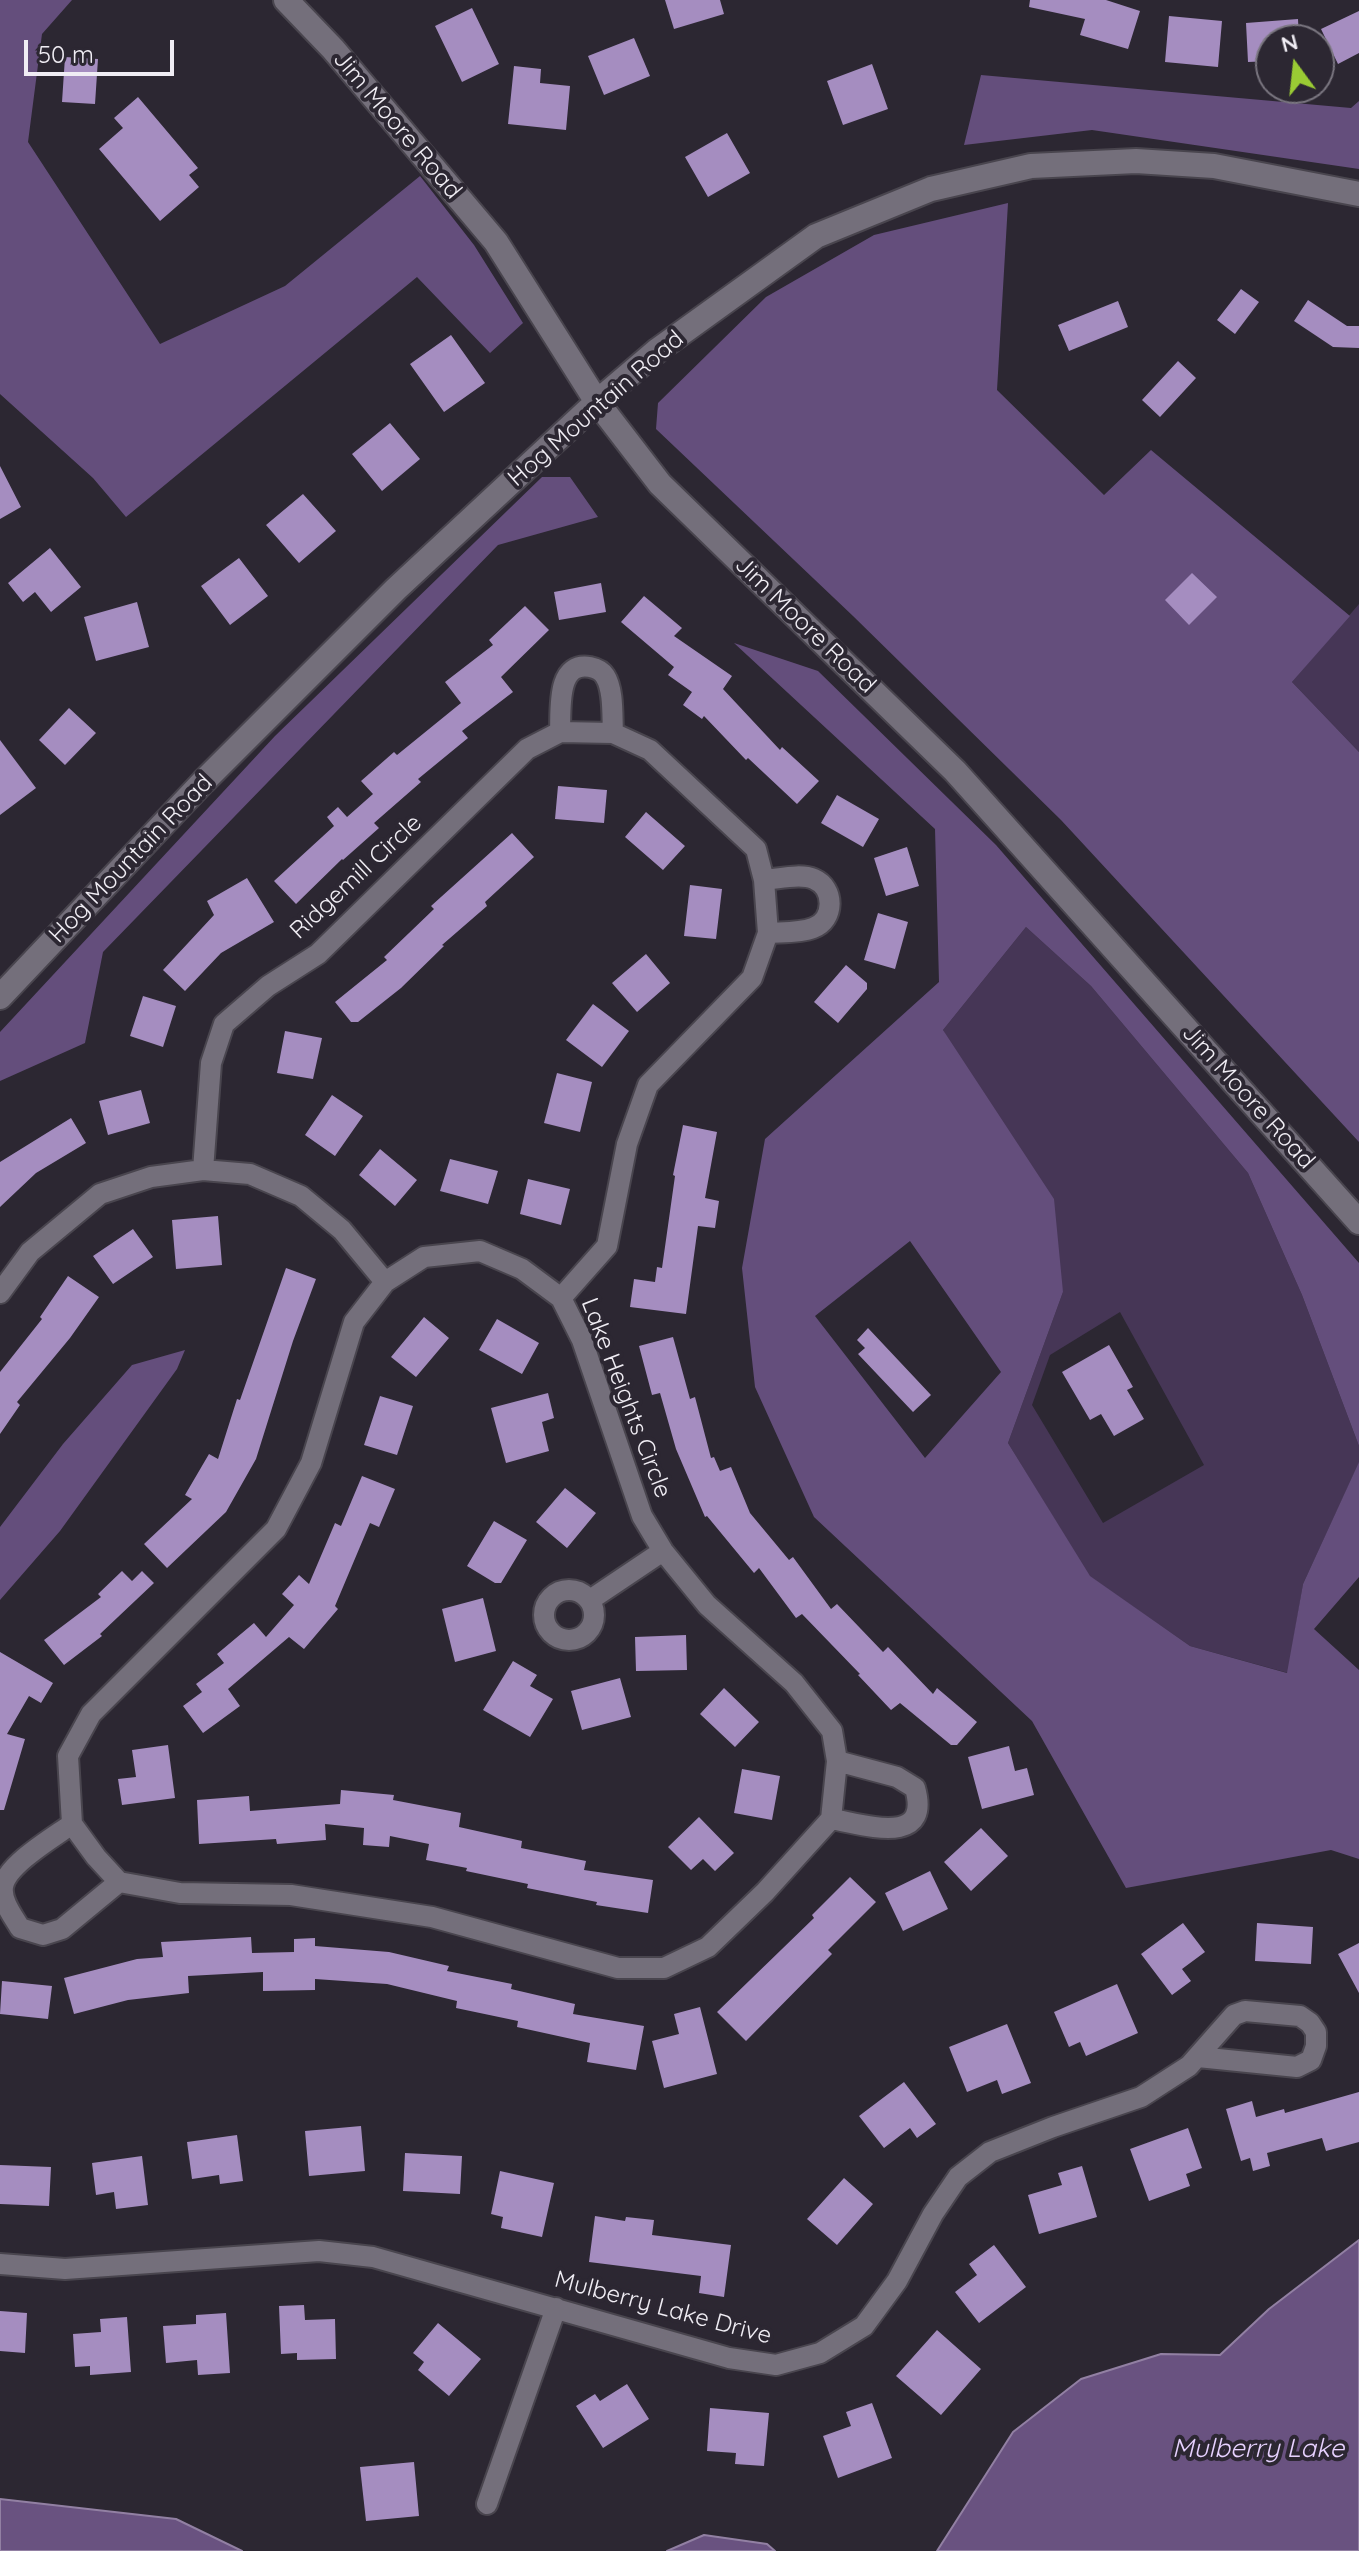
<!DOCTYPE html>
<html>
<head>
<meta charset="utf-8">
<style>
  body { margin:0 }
  #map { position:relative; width:1359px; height:2551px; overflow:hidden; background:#2c2732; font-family:Quicksand,sans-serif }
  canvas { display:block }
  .north { position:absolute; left:1255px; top:24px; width:80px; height:80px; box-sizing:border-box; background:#2c2732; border:2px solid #7a7680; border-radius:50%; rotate:345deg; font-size:22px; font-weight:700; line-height:32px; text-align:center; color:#f0edf4 }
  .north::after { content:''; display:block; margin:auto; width:28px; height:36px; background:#9acb34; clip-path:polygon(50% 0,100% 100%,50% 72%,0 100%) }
  .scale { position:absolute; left:24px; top:40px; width:150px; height:36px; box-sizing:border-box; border:4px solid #f0edf4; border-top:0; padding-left:10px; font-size:24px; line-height:28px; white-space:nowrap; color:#f0edf4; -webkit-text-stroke:6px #2c2732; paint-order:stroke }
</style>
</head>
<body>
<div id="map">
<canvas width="1359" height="2551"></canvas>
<div class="north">N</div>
<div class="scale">50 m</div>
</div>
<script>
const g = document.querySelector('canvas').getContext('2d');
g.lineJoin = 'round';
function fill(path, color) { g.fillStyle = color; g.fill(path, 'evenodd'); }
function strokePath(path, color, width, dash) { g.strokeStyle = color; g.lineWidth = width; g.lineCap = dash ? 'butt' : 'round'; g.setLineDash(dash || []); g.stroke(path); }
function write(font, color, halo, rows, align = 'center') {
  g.font = font + ' Quicksand,sans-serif'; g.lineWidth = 8; g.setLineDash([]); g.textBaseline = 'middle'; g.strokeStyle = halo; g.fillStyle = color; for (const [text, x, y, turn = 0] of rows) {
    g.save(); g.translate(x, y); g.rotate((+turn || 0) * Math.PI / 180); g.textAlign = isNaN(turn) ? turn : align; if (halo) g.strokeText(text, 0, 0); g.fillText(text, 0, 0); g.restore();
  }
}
const green = new Path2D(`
  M1359,604V752L1292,682Z
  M1026,927L1091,986L1248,1173L1302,1295L1359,1446V1463L1303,1584L1288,1673L1190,1646L1089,1576L1008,1443L1063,1292L943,1030ZM1120,1312L1204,1465L1103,1523L1032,1405L1050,1355Z`);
const forest = new Path2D(`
  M0,0H72L42,34L28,142L160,344L285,286L420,176L474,245L523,323L490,353L417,277L126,517L93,478L0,394Z
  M981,75L1351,108L1359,101V169L1092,130L964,145Z
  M1008,203L997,390L1104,495L1151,450L1350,616L1292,682L1359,752V1142L1061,820L853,616L656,429L658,403L766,297L874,235Z
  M542,477H570L598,517L498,545L103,952L85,1043L0,1081V1032L275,736Z
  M734,643L818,671L996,845L1359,1263V1446L1302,1295L1248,1173L1091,986L1026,927L943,1030L1054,1199L1063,1292L1008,1443L1090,1576L1190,1646L1287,1673L1303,1584L1359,1462V1577L1314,1629L1359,1670V1859L1331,1850L1126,1888L1032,1721L814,1517L755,1387L742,1268L765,1139L939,982L935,829ZM910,1241L1001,1372L925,1458L815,1316Z
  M185,1350L177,1369L60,1531L0,1600V1527L63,1444L132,1365Z`);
const water = new Path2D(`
  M1359,2240V2551H937L1013,2432L1081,2379L1161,2354L1220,2355L1269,2309Z
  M0,2499L176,2519L242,2551H0Z
  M704,2535L767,2544L775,2551H667Z`);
const building = new Path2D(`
  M665,0H720L724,14L674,29Z
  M1030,0H1106L1140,11L1128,49L1080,35L1085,19L1029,7Z
  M472,8L499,64L462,82L435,26Z
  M1359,11V53L1338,64L1321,29Z
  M1169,16L1222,21L1218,67L1165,62Z
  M1298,19L1299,40H1271V61L1248,62L1246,23Z
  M634,38L650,76L604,95L588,56Z
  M65,57L98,59L95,104L62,102Z
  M872,64L888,109L843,125L827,81Z
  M514,66L541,69L540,83L570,86L566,130L508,124Z
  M138,97L198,168L189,175L199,187L160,221L99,149L123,128L114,118Z
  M727,133L750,173L708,197L685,157Z
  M1241,289L1259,302L1235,334L1217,320Z
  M1308,300L1347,326H1359V348L1333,347L1294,321Z
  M1118,301L1128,327L1069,351L1058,325Z
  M451,335L485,383L444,412L410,364Z
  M1178,361L1196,378L1160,417L1142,400Z
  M390,423L420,459L382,491L352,454Z
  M0,466L21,507L0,519Z
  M303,494L336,531L299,563L266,525Z
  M50,548L81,587L51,612L35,592L23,602L8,583Z
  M239,558L268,596L230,625L201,586Z
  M1192,573L1217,597L1189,625L1165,600Z
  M601,583L606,612L559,620L554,592Z
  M644,596L682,628L674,636L732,676L723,689L780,750L782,747L819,781L797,804L748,758L746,760L704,716L702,719L683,705L692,692L668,675L674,667L621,622Z
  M137,602L149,647L96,661L84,617Z
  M525,606L549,630L501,677L513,692L462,731L468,738L418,779L421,782L374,823L379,828L343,860L342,859L296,904L274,881L334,826L327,817L338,807L347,817L373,794L361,781L394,752L397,755L461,703L445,682L493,645L489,640Z
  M69,708L96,733L65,765L39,740Z
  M0,740L36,788L0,815Z
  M558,786L607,790L604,823L555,819Z
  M837,795L879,819L863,847L821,823Z
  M646,812L685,846L663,870L625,837Z
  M512,833L534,857L485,902L487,906L442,945L444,946L401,988L358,1022H351L335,1002L387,960L384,957L434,909L431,906Z
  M907,847L919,886L886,896L874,858Z
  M247,878L274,922L221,953L185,991L163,970L214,915L207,901Z
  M690,885L722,889L716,939L684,936Z
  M878,913L908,922L895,969L864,960Z
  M646,954L670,983L637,1012L612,983Z
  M846,965L867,983V989L838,1023L814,1002Z
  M143,996L176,1006L163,1047L130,1036Z
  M593,1004L629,1031L602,1067L566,1040Z
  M285,1031L322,1038L313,1079L277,1073Z
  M557,1073L592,1082L580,1132L544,1123Z
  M141,1090L150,1123L108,1135L99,1101Z
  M332,1095L363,1116L335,1156L305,1135Z
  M71,1118L86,1143L36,1173L0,1207V1162Z
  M683,1125L717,1132L705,1198L719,1201L715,1228L698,1226L686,1314L630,1307L634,1279L655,1282L657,1267L662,1268L675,1176L673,1175Z
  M380,1149L417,1180L395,1206L359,1175Z
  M450,1159L498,1171L488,1204L440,1191Z
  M528,1179L570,1189L561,1225L520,1214Z
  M218,1216L222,1265L176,1269L172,1220Z
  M133,1229L153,1257L113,1284L93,1256Z
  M286,1268L316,1279L293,1341L256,1459L226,1512L167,1568L144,1544L192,1499L185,1495L209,1454L218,1459L237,1399L240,1400Z
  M68,1276L99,1297L70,1338L17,1402L20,1405L0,1434V1372L42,1319L40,1317Z
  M424,1317L449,1338L416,1377L391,1357Z
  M497,1319L539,1343L522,1374L479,1350Z
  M868,1328L931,1395L913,1412L858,1354L865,1348L857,1340Z
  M673,1337L690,1399L695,1397L711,1458L714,1457L720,1471L731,1467L750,1513L789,1560L793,1557L831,1609L837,1604L883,1652L888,1647L933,1694L937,1688L977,1722L957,1745H951L900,1703L891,1710L858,1675L860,1674L802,1614L796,1618L759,1568L754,1573L707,1516L705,1517L676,1449L660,1393L652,1395L639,1346Z
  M1109,1345L1133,1387L1127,1390L1144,1419L1114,1436L1101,1414L1090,1420L1062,1372Z
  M548,1393L554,1418L542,1422L549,1451L506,1463L491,1408Z
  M380,1396L413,1406L397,1455L364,1445Z
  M362,1476L395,1489L379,1527L370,1523L335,1606L338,1609L304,1649L289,1637L228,1689L240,1706L203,1733L183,1706L202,1692L196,1684L224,1663L217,1654L254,1623L266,1637L294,1605L282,1594L299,1575L309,1584L335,1523L341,1526Z
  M565,1488L596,1513L567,1548L536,1522Z
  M494,1521L527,1540L501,1583H495L467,1566Z
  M122,1571L132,1581L142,1571L154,1583L100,1634L102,1636L64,1665L44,1640L101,1597L98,1594Z
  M483,1598L496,1651L455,1662L442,1609Z
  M686,1635L687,1670L636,1671L635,1637Z
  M0,1652L53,1683L41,1703L29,1696L7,1734L25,1739L4,1810H0Z
  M513,1661L537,1675L530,1686L553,1699L530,1737L483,1710Z
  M620,1678L631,1717L582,1730L571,1691Z
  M724,1688L759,1722L735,1747L700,1714Z
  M168,1745L175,1798L122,1805L118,1779L136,1777L132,1750Z
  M1009,1746L1015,1771L1027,1768L1034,1795L982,1809L968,1757Z
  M742,1769L780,1776L772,1820L734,1813Z
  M341,1790L394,1795L393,1800L461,1813L459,1827L522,1841L521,1848L586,1861L584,1870L653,1880L648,1913L596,1905L597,1902L527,1888L528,1884L466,1871L467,1868L426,1860L429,1844L390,1836L389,1847L363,1845L364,1828L325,1824L326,1840L277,1844L276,1839L199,1844L197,1800L249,1796L250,1811L340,1804Z
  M699,1817L734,1853L715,1871L703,1859L691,1870L668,1847Z
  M981,1828L1008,1856L971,1891L944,1862Z
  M930,1871L948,1909L903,1931L885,1893Z
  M850,1877L876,1902L828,1950L832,1954L746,2041L717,2012L814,1918L812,1915Z
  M1183,1923L1205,1952L1182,1969L1191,1981L1172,1995L1141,1954Z
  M1257,1923L1313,1927L1311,1964L1255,1961Z
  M251,1937L252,1953L294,1952V1939L315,1938V1946L389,1952L449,1966L447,1971L512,1984L511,1989L575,2004L573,2014L644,2026L636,2070L587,2062L590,2043L517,2027L518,2021L456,2008L457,2001L387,1984L315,1979V1990L263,1991V1972L188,1976L189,1993L128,2000L74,2014L64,1978L137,1959L163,1957L161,1942Z
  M1359,1943V1993L1338,1954Z
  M2,1981L52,1986L48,2019L0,2014Z
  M1117,1984L1138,2033L1086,2056L1080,2042L1069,2047L1054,2012Z
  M700,2007L717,2074L664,2088L652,2041L679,2034L674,2014Z
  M1007,2024L1031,2083L1002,2094L997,2080L967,2092L949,2047Z
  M904,2082L936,2124L917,2138L910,2128L884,2148L859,2116Z
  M1359,2092V2142L1326,2151L1322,2138L1267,2153L1270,2166L1253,2171L1250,2158L1241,2161L1226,2109L1252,2101L1256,2117L1284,2109L1285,2113Z
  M361,2126L365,2171L309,2176L305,2131Z
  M1188,2128L1202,2168L1186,2174L1190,2186L1149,2201L1130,2149Z
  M237,2135L243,2181L220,2184L219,2175L192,2179L187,2142Z
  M405,2153L462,2156L460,2194L403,2191Z
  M142,2156L148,2205L116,2209L114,2192L96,2195L92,2163Z
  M0,2165L51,2167L49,2206L0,2204Z
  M1082,2166L1097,2217L1039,2234L1028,2195L1062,2185L1058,2173Z
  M500,2171L554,2183L542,2237L501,2228L503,2217L491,2214Z
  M844,2178L873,2204L837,2245L807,2219Z
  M595,2216L625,2221L626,2217L654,2220L652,2235L731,2245L724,2297L699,2293L701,2276L589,2262Z
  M994,2245L1026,2287L979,2323L955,2292L977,2275L969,2264Z
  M304,2305L305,2320L335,2319L336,2359L297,2360V2353L281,2354L279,2306Z
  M0,2311L27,2313L25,2353L0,2351Z
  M226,2313L230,2373L198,2375L197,2360L166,2363L163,2326L196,2324V2315Z
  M127,2317L131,2372L90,2375V2366L75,2367L73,2334L101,2332L100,2319Z
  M438,2323L481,2359L449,2396L418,2370L424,2362L413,2353Z
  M937,2330L981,2369L941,2415L896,2376Z
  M627,2384L649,2419L603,2448L576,2406L595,2394L600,2401Z
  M872,2403L892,2458L838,2478L823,2436L851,2426L846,2412Z
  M710,2408L769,2413L764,2466L735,2464L736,2453L707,2451Z
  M414,2462L419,2516L366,2521L360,2467Z`);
const street = new Path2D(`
  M560,732C561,710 556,661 590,667C595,668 602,671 605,676C614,690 612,717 613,733
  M764,880C779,879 800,873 814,879C835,888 835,920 813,928C800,933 782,932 768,933
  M203,1170L211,1063L224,1024L268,986L318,954L527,749L560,732L613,733L650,750L756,849L764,880L768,933L752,978L648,1085L627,1144L607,1246L561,1298
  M480,1251L522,1269L561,1298L582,1340L642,1516L663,1551L707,1605L794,1683L832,1731L837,1761L831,1819L765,1892L708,1947L664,1968H618L432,1917L291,1895L180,1893L119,1882L96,1857L72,1824L68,1756L91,1714L276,1529L311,1463L354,1322L385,1282L424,1257Z
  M0,1293L30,1252L100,1194L151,1177L203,1170L250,1174L301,1196L342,1230L385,1282
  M544 1615a25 25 0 1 1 50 0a25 25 0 1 1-50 0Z
  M590,1600L663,1551
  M831,1819C863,1824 932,1848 915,1788L897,1777L837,1761
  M72,1824C54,1837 6,1865 3,1887C1,1901 13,1916 20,1928L43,1935L62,1929L119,1882
  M0,2264L65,2269L319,2251L373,2257L729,2358L776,2365L820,2353L864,2326L897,2281L933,2214L958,2177L990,2152L1053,2127L1141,2097L1189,2066L1234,2015L1245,2011L1300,2016L1310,2023L1316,2032V2046L1311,2060L1297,2067L1198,2057
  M487,2504L556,2308`);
const secondary = new Path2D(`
  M286,0L333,49L496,242L597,402L660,484L955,771L1359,1222
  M0,997L203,782L396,589L597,402L658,350L816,236L931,189L1031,166L1136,161L1214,166L1359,194`);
const streetNames = [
  ["Jim Moore Road",397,125,50],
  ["Hog Mountain Road",596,409,-41],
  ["Jim Moore Road",805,625,44],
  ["Hog Mountain Road",131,859,-46],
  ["Ridgemill Circle",356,877,-43],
  ["Jim Moore Road",1248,1097,48],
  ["Lake Heights Circle",626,1398,69],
  ["Mulberry Lake Drive",663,2308,15]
];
const waterNames = [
  ["Mulberry Lake",1258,2449]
];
fill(green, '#463656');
fill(forest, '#644e7c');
fill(water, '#695280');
strokePath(water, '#9280a3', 2);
fill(building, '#a58dc0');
strokePath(street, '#49454e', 24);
strokePath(secondary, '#49454e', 28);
strokePath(street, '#746f7b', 20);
strokePath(secondary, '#746f7b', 24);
write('24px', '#f0edf4', '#2c2732', streetNames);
write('italic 26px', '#e7d2ff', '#2c2732', waterNames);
</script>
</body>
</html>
